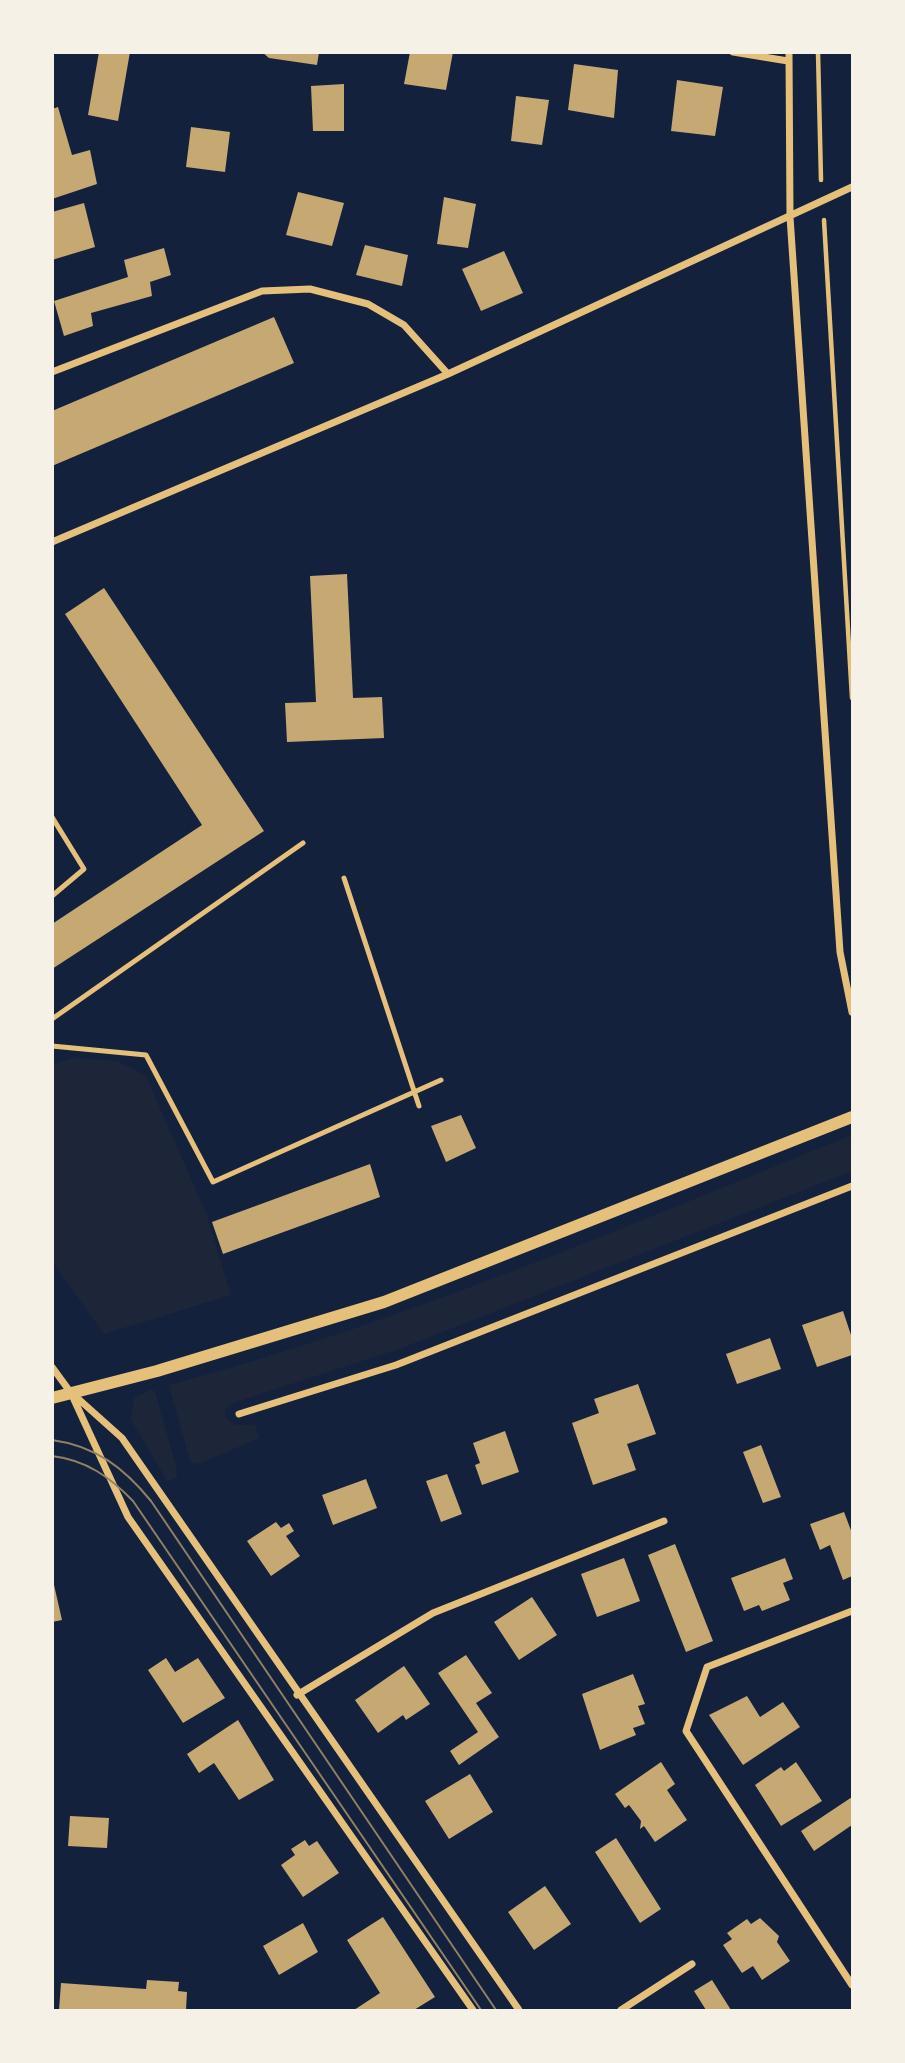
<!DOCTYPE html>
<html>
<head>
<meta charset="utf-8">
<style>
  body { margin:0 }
  #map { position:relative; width:905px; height:2063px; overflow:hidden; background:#14213d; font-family:Georgia,serif }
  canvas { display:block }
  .frame { position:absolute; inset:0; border:54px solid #f6f1e7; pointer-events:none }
</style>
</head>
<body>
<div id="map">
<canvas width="905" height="2063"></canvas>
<div class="frame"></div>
</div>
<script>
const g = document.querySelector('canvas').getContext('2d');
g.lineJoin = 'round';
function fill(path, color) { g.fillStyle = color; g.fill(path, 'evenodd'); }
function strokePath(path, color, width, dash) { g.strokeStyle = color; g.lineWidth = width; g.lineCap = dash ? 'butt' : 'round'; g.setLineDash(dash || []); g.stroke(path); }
const green = new Path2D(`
  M73,1058L118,1061L146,1076L206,1213L231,1295L104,1334L53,1263V1064Z
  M852,1135V1171L402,1348L233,1403L225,1410V1417L235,1425H255L259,1438L204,1462L194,1464L190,1461L169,1385C404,1322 627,1226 852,1135Z
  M150,1390L155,1391L176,1466L177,1477L168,1482L131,1420L134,1398Z`);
const building = new Path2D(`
  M99,52H130L118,121L88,115Z
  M262,52H319L317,65L269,58Z
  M410,52H453L446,90L404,84Z
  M574,64L618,70L614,118L568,110Z
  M677,80L723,87L715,136L671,131Z
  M344,84V131H313L311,86Z
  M516,96L549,100L542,145L511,141Z
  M58,107L72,155L90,150L97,184L52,199V109Z
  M191,127L230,132L225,172L186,167Z
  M298,192L344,203L332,246L286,235Z
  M444,197L476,204L468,248L437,244Z
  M84,203L95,247L52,260V212Z
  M365,245L408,255L402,286L356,275Z
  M164,248L171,275L150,282L152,296L91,313L93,326L64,336L54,301L128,277L124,260Z
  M504,251L523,293L481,311L462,269Z
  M274,317L294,363L52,466V411Z
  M347,574L353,698L382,697L384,738L287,742L285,703L316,702L310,576Z
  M104,588L264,831L52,969V924L202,825L65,614Z
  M461,1115L476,1148L446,1162L431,1126Z
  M370,1164L380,1197L223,1254L212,1222Z
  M843,1311L852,1338V1355L817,1367L802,1325Z
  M770,1338L781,1369L737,1384L726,1354Z
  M638,1384L656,1434L627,1444L636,1470L593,1485L572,1423L599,1413L594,1399Z
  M505,1431L519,1472L482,1485L475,1465L480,1463L473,1443Z
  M761,1445L781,1497L763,1503L743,1452Z
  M447,1474L462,1514L441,1522L426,1481Z
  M366,1479L377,1508L333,1525L322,1495Z
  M844,1512L852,1533V1576L843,1580L830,1545L820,1550L810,1524Z
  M276,1522L281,1528L289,1523L294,1531L286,1536L300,1556L271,1576L247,1541Z
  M675,1544L713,1641L686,1652L648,1555Z
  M624,1558L640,1601L597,1617L581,1574Z
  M785,1558L793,1579L783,1583L790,1600L762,1611L759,1605L744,1611L731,1578Z
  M52,1576L62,1620L52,1622Z
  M532,1597L557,1635L519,1660L494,1622Z
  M466,1655L492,1693L476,1703L499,1737L459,1765L450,1751L478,1732L438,1673Z
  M166,1658L175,1672L198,1658L225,1698L183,1723L148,1670Z
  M404,1666L430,1704L406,1720L403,1715L378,1733L355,1700Z
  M633,1674L645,1704L638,1706L645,1724L633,1728L636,1735L600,1750L582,1694Z
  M747,1696L760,1717L783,1702L800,1727L743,1765L709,1715Z
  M238,1720L274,1780L239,1800L214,1763L199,1773L187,1754Z
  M661,1762L675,1784L667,1790L687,1820L655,1842L644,1826L640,1829L641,1821L629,1805L625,1808L615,1794Z
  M796,1762L822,1801L781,1826L755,1785L781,1767L784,1771Z
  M470,1774L493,1812L449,1839L425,1801Z
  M852,1797V1825L814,1851L801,1831Z
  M70,1816L109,1818L107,1848L68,1846Z
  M616,1838L661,1909L640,1923L595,1852Z
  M305,1840L309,1846L317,1841L339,1873L303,1897L281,1865L295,1855L291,1849Z
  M545,1886L571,1924L534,1950L508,1912Z
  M383,1917L435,1997L414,2010H354L380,1993L347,1940Z
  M760,1918L779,1936L777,1942L790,1961L762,1980L753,1966L742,1973L723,1945L732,1939L727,1933L747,1919L751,1924Z
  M303,1923L318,1952L279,1975L263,1946Z
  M147,1980L179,1982L178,1991L187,1992L186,2010H59L61,1983L146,1989Z
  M712,1980L731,2010H706L694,1991Z`);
const path = new Path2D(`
  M818,52L821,180
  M824,220L852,698`);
const service = new Path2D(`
  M52,817L84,869L52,896
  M344,878L419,1106
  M52,1019L303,843
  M52,1046L146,1055L213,1182L441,1080`);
const minor = new Path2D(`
  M733,52L788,61
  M789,52L790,217L840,952L852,1012
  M52,372L262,291L310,289L368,304L404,325L448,374
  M52,542L448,374L852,187
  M52,1367L71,1393L128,1517L473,2010
  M74,1395L122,1438L519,2010
  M239,1414L396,1365L852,1186
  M852,1611L707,1667L686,1731L852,1985
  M297,1695L433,1613L664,1521
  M621,2010L692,1964`);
const tertiary = new Path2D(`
  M52,1398L157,1371L384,1302L852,1117`);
const tram = new Path2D(`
  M52,1440C96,1446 124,1468 151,1501L496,2010
  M52,1456C86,1460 110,1477 133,1501L481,2010`);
fill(green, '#1d2539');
fill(building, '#c6a872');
strokePath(path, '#e5c07b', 4.5);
strokePath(service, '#e5c07b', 5);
strokePath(minor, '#e5c07b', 7);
strokePath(tertiary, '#e5c07b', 12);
strokePath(tram, '#918062', 2);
</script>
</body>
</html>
